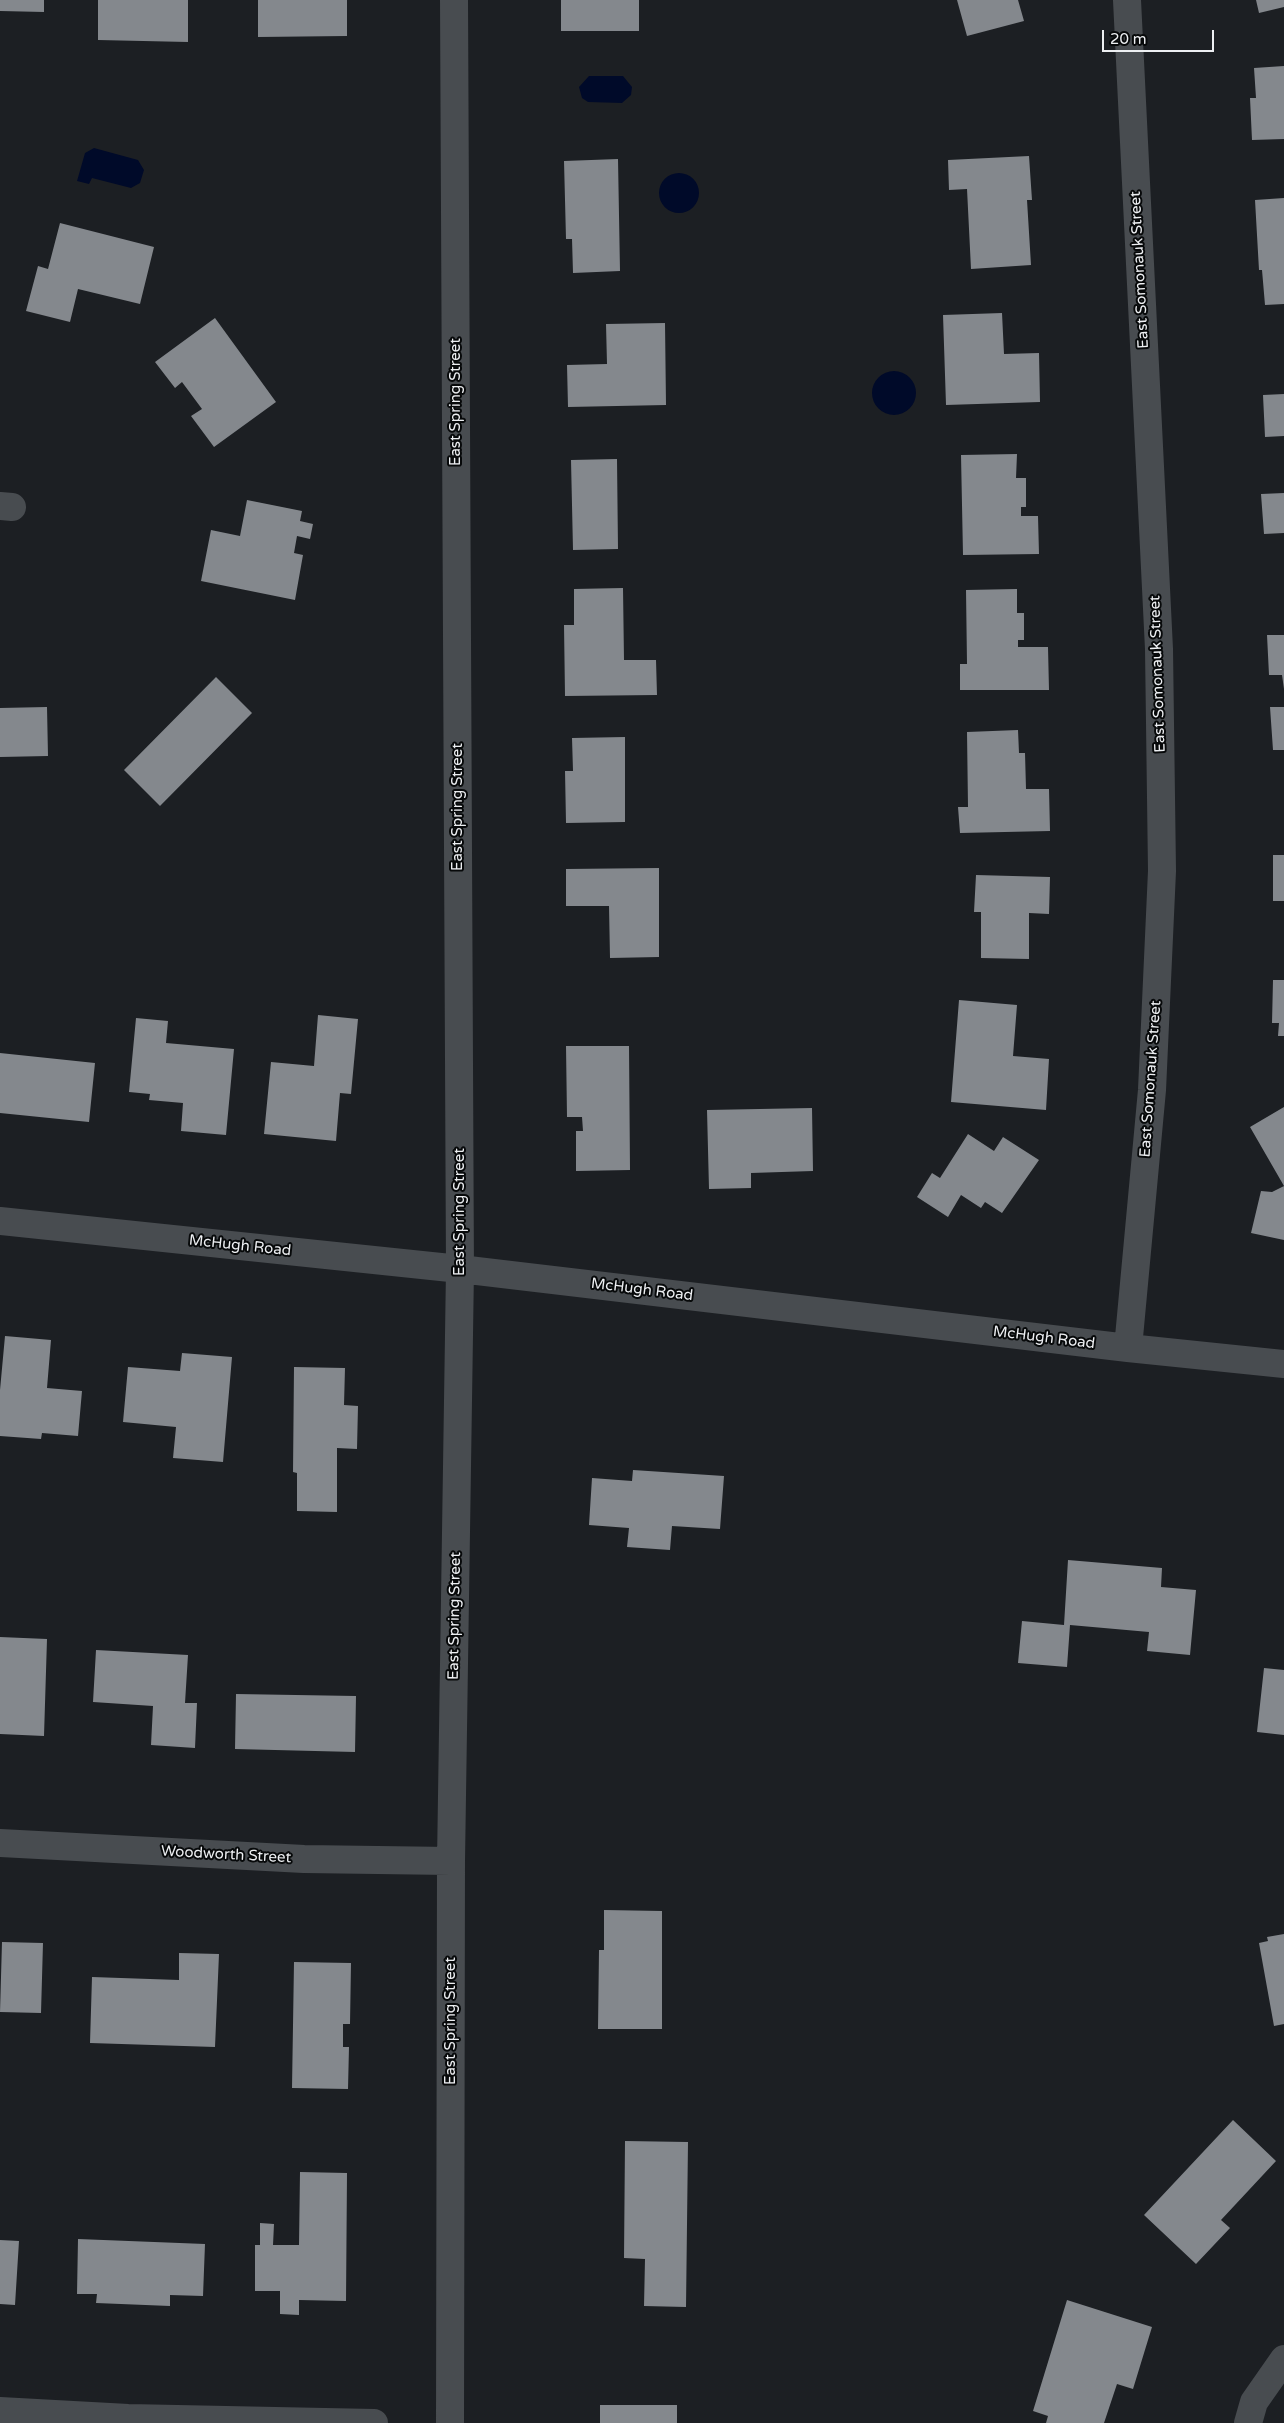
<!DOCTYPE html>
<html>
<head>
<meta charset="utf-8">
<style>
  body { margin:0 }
  #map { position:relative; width:1284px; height:2423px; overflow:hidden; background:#1c1f23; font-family:"Varela Round",sans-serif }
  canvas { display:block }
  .scale { position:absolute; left:1102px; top:30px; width:112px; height:22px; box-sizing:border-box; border:2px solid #edeff2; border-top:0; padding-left:6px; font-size:15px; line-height:18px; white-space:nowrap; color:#edeff2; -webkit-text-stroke:4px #07090a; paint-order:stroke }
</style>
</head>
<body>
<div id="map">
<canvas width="1284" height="2423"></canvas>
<div class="scale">20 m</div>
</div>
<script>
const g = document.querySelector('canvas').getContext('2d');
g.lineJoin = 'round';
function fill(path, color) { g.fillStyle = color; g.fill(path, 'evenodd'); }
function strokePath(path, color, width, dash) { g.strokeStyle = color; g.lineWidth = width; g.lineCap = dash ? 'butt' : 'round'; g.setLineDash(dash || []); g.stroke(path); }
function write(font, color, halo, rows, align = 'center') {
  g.font = font + ' "Varela Round",sans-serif'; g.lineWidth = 4; g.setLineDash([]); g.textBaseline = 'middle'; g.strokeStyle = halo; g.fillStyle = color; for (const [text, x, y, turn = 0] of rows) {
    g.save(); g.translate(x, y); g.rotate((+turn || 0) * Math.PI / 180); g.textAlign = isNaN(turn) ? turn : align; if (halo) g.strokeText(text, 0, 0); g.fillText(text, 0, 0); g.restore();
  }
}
const water = new Path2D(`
  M589,76H623L632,87L631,95L622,103L588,102L582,98L579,87Z
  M94,148L138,160L144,170L140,183L131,188L92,178L89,184L77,181L85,153Z
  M659 193a20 20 0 1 1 40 0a20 20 0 1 1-40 0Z
  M872 393a22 22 0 1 1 44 0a22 22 0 1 1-44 0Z`);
const building = new Path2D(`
  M0,0H44V12L0,11Z
  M98,0H188V42L98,40Z
  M258,0H347V36L258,37Z
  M561,0H639V31H561Z
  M957,0H1018L1024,21L967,36Z
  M1256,0H1284V7L1259,13Z
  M1284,66V139L1252,140L1250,98H1256L1254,68Z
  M1029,156L1032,200H1027L1031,265L971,269L967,189L949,190L948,160Z
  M618,159L620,271L573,273L572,239H566L564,161Z
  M1284,198V304L1265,305L1262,270H1259L1255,200Z
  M60,223L154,247L140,304L78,289L70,322L26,311L38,266L48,269Z
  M1002,313L1004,354L1039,353L1040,402L946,405L943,315Z
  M215,318L276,402L214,447L191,416L202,409L182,382L175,388L155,362Z
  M665,323L666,405L568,407L567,365L607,364L606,324Z
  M1284,394V436L1265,437L1263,395Z
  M1017,454L1016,478H1026V507H1021V516H1038L1039,554L963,555L961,455Z
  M617,459L618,549L573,550L571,460Z
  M1284,493V533L1264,534L1261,494Z
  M247,500L302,511L300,521L313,524L310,539L297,536L294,553L303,555L295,600L201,581L211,530L240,536Z
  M623,588L624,660H656L657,695L565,696L564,625H574V589Z
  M1017,589V613H1024V640H1018V647H1048L1049,690H960V664H967L966,590Z
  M1267,635H1284V689L1282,675H1269Z
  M216,677L252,713L160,806L124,770Z
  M47,707L48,756L0,757V708Z
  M1270,707H1284V750H1273Z
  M1018,730L1019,753H1025L1026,789H1049L1050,831L960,833L958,807H968L967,732Z
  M625,737V822L566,823L565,771H573L572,738Z
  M1273,855H1284V901H1273Z
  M659,868V957L610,958L609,906H566V869Z
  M976,875L1050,877L1049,914L1029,913V959L981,958V912H974Z
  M1273,980H1284V1036H1278L1279,1023H1272Z
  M959,1000L1017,1005L1013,1056L1049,1059L1046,1110L951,1102Z
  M318,1015L358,1019L351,1094L340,1093L336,1141L264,1134L271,1062L314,1066Z
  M136,1018L168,1021L166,1043L234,1049L226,1135L181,1131L183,1103L149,1100L150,1094L129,1092Z
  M566,1046H629L630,1170L576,1171V1131H583L582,1117H567Z
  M0,1053L95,1063L89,1122L0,1113Z
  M1284,1107V1240L1251,1233L1261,1191L1272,1192L1284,1186L1250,1127Z
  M812,1108L813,1171L751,1173V1188L709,1189L707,1110Z
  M968,1134L994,1151L1003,1137L1039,1160L1002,1213L985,1202L981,1208L961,1195L948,1217L917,1197L932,1173L940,1178Z
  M5,1336L51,1340L47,1388L82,1391L78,1436L42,1433L41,1439L0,1436V1390Z
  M182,1353L232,1357L223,1462L173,1458L176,1427L123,1422L128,1367L180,1371Z
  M294,1367L345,1368L344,1405L358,1406L357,1449L337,1448V1512L297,1511V1473L293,1472Z
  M633,1470L724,1476L720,1529L672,1526L670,1550L627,1547L629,1528L589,1525L592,1478L632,1481Z
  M1068,1560L1162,1568L1161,1587L1196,1590L1190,1655L1147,1651L1149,1632L1070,1625L1067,1667L1018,1663L1022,1621L1064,1625Z
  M0,1637L47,1639L44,1736L0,1734Z
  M96,1650L188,1655L185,1703H197L195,1748L151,1745L153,1706L93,1702Z
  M1264,1668L1284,1670V1735L1257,1732Z
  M236,1694L356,1696L355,1752L235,1749Z
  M604,1910L662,1911V2029H598L599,1950H604Z
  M1284,1934V2024L1274,2026L1259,1943L1268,1941L1267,1937Z
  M2,1942L43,1943L41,2013L0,2012Z
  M179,1953L219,1954L215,2047L90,2043L92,1977L179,1980Z
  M294,1962L351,1963L350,2024H343V2047H349L348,2089L292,2088Z
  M1233,2120L1276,2161L1221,2220L1230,2228L1196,2264L1144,2215Z
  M625,2141L688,2142L686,2307L644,2306L645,2259L624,2258Z
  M300,2172L347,2173L346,2301L299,2300V2315L280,2314V2291H255V2245H260V2223L274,2224L273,2245H299Z
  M78,2239L205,2244L203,2296L170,2295V2306L96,2303L97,2294H77Z
  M0,2240L19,2241L15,2305L0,2304Z
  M1067,2300L1152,2327L1133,2389L1117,2384L1104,2423H1046L1048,2416L1033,2411Z
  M600,2405H677V2423H600Z`);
const minor = new Path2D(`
  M1127,0L1159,649L1162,871L1152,1090L1128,1348
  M0,506L12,507
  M0,1221L460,1269L1128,1348L1284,1364
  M0,1843L304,1859L451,1861
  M0,2411L128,2418L374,2423
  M450,2423L451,1861L460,1269L454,0
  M1248,2423L1254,2402L1284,2359`);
const streetNames = [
  ["East Somonauk Street",1140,270,-93],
  ["East Spring Street",456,402,-90],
  ["East Somonauk Street",1158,674,-92],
  ["East Spring Street",458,807,-90],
  ["East Somonauk Street",1151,1079,-86],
  ["East Spring Street",460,1212,-90],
  ["McHugh Road",240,1246,6],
  ["McHugh Road",642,1290,7],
  ["McHugh Road",1044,1338,7],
  ["East Spring Street",455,1616,-89],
  ["Woodworth Street",226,1855,3],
  ["East Spring Street",451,2021,-90]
];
fill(water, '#000a29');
fill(building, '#84888d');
strokePath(minor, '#484c50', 28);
write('15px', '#edeff2', '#07090a', streetNames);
</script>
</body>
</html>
